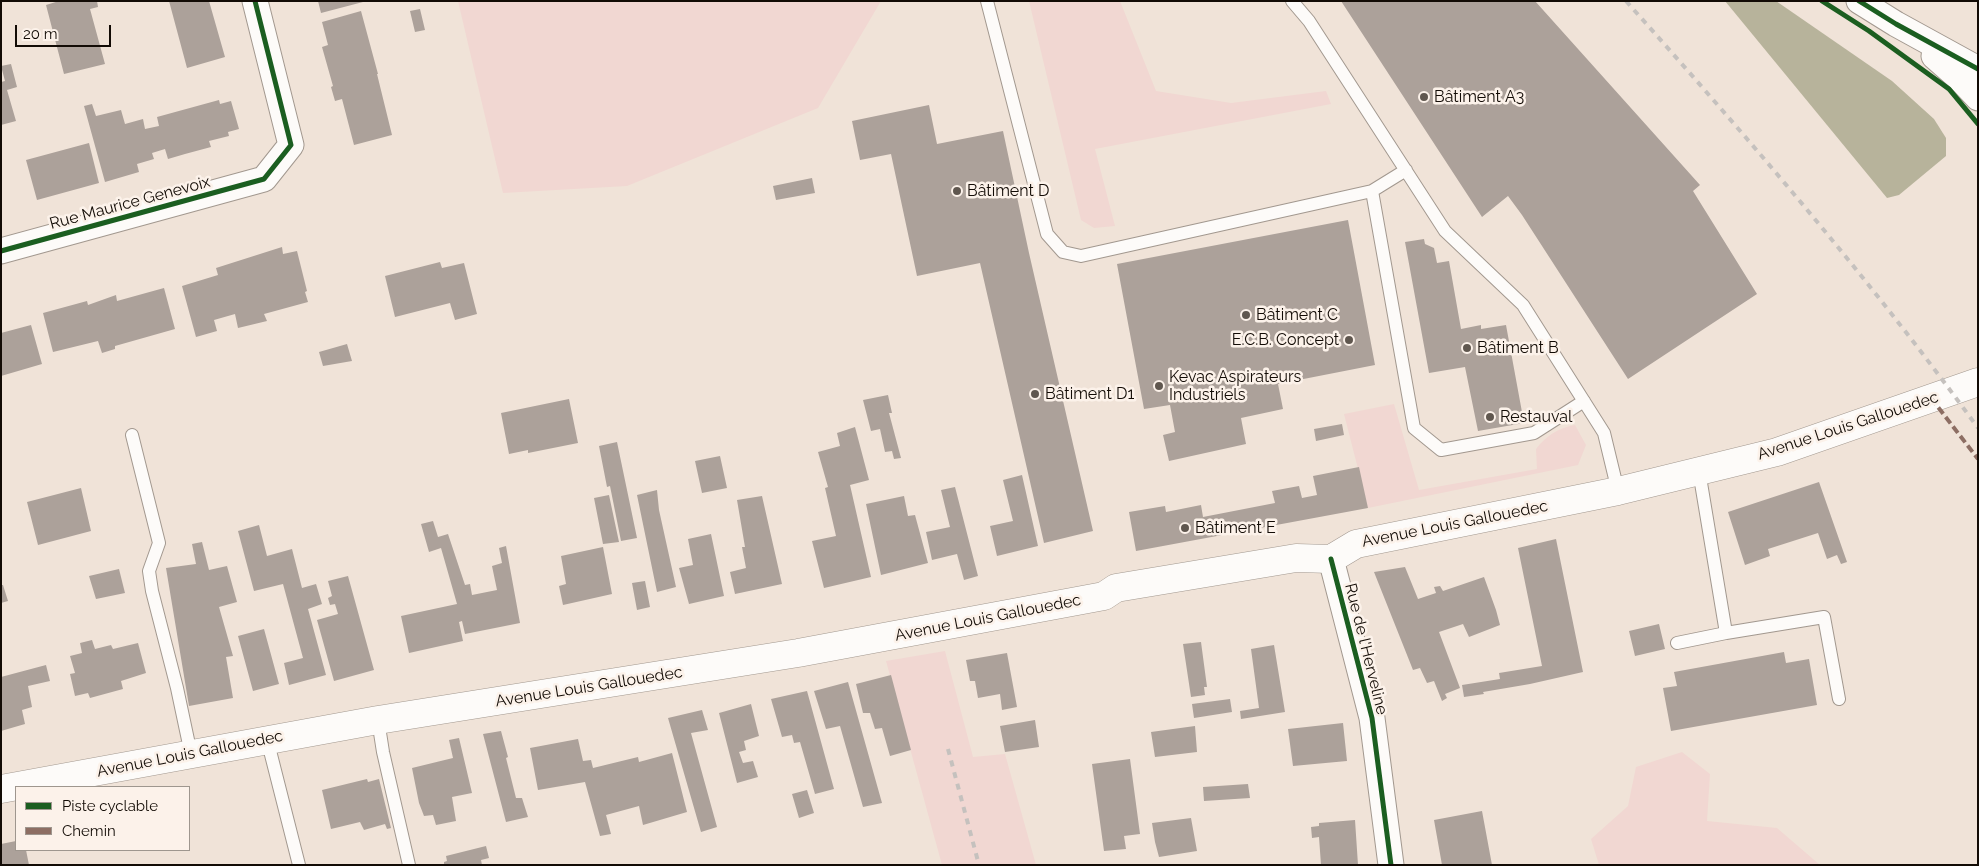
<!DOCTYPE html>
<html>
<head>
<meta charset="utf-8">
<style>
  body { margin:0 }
  #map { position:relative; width:1979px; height:866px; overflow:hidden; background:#f0e3d8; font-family:Raleway,sans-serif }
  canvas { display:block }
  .frame { position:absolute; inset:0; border:2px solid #120b05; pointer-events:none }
  .legend { position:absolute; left:15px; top:786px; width:175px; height:65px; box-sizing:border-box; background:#fcf2ea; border:1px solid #9e968e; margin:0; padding:6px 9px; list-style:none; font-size:15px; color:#120b05 }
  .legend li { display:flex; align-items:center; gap:10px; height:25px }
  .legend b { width:25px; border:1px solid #9e968e }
  .scale { position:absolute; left:15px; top:25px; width:96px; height:22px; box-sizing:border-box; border:2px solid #120b05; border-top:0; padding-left:6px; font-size:15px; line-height:18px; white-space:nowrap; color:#120b05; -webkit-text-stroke:4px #fcf2ea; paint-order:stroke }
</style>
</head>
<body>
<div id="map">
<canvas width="1979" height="866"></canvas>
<div class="frame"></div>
<ul class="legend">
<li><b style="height:6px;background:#1b5e20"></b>Piste cyclable</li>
<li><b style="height:6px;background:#8d6e63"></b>Chemin</li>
</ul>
<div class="scale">20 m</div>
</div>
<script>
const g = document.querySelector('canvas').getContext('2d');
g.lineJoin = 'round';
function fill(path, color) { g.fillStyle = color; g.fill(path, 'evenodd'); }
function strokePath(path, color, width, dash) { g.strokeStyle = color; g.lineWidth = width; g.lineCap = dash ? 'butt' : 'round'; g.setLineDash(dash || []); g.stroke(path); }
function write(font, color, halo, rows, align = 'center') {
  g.font = font + ' Raleway,sans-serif'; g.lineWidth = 5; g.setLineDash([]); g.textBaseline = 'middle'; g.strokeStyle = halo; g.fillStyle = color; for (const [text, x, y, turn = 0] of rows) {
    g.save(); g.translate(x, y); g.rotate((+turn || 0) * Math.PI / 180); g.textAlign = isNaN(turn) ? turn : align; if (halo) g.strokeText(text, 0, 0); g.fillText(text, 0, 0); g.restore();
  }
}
const green = new Path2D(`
  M458,1H881L818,108L627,186L503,193Z
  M1029,1H1120L1156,91L1231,103L1326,91L1331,104L1095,149L1115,226L1094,228L1081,220Z
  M1394,404L1419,490L1537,469L1536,449C1546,436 1558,428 1575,425L1586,445L1578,465L1368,508L1344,414Z
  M945,651L973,757L1005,754L1036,865H942L886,661Z
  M1682,752L1710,774L1707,821L1777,828L1820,865H1599L1591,839L1628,806L1636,767Z`);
const water = new Path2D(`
  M1725,1H1776L1892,81L1934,119L1946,138V156L1899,195L1887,198Z`);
const building = new Path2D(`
  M59,1H97L98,7L90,9L105,64L64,74L46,5Z
  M169,1H209L225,57L187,68Z
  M318,1H363V2L321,13Z
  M1341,1H1535L1700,185L1693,191L1757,294L1628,379L1522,215L1508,196L1482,217Z
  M420,9L425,30L415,32L410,11Z
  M361,11L378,74H377L392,135L354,145L342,99L335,101L331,87L333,86L322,47L328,45L322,22Z
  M11,64L17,87L7,90L16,121L1,125V82L5,81L1,66Z
  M219,100L220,104L231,101L239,129L228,132L229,136L209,141L211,147L185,154L168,159L165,149L152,153L154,159L137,164L139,172L105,182L84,106L92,104L96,116L121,110L125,124L143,119L145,129L159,126L157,117Z
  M929,105L937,144L1003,131L1029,253L1093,531L1044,543L980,263L917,276L891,154L860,160L852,121Z
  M89,143L99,183L37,200L26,160Z
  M812,178L815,193L776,200L773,186Z
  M1348,220L1375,365L1278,384L1283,409L1241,418L1246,444L1169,461L1163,435L1175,432L1170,405L1144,409L1117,264Z
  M1424,239L1425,244L1434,248L1437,263L1449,261L1461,329L1481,325V329L1506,325L1524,423L1478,431L1465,367L1429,373L1405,242Z
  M282,247L283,254L297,251L307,291L305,292L308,302L264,314L267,321L238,328L235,314L214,320L217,331L196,337L182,286L218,275L216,268Z
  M440,262L442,268L464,263L477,314L455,320L450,303L395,317L385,276Z
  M164,288L175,329L115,346V349L102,353L98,341L53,352L43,313L87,301L88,305L116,295L117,301Z
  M31,325L42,364L1,376V333Z
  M347,344L352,361L323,366L319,352Z
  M888,395L892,413H889L901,458L894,459L892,451L885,452L880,429L871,431L863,400Z
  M569,399L578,443L528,453V450L509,454L501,413Z
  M1342,424L1344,435L1316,441L1314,429Z
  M855,427L869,480L850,485L871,577L824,588L812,541L836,536L825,488L828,487L818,452L840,446L837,433Z
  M617,442L637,538L621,541L610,486L607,487L599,446Z
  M720,456L727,488L702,493L695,461Z
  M1359,467L1368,508L1136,551L1129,512L1165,506L1166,512L1201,505L1203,517L1275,503L1272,491L1299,486L1302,498L1317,495L1313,476Z
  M1022,475L1038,546L997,556L990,526L1013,521L1003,480Z
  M1819,482L1847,562L1841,564L1837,555L1827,559L1818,533L1768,549L1770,556L1745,565L1728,512Z
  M955,487L978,576L964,580L957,554L932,560L926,532L950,527L941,490Z
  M81,488L91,531L38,545L27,502Z
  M657,490L659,510L676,587L657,592L637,495Z
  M609,495L619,542L603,544L594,498Z
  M762,496L782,584L735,594L730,572L746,568L742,547H745L737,500Z
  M904,496L908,516L915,515L928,563L881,575L866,504Z
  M433,521L438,537L448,534L465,585L470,584L472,595L497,590L492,566L502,563L499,548L506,546L520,623L465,634L462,621L459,622L463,641L409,653L401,616L457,604L441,548L429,552L421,524Z
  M259,525L267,556L292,549L302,588L316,584L322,604L308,609L326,675L289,685L284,663L303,658L283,584L254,591L238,531Z
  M711,534L724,596L689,604L679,568L693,565L688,539Z
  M1556,539L1583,672L1530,684L1483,692L1484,694L1464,697L1462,685L1500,679L1499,673L1542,666L1518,548Z
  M202,542L209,570L227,566L237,602L219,607L233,656L226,657L233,698L189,706L166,568L196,564L192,544Z
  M603,547L612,594L563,605L559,586L566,584L561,556Z
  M1405,567L1418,599L1436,593L1434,587L1440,586L1443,591L1484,577L1496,610L1500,625L1469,637L1463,624L1439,632L1460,688L1445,694L1447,698L1442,701L1434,681L1427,683L1420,668L1413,670L1374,572Z
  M119,569L125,593L96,599L89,576Z
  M348,576L374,670L334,681L317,620L338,614L335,604L330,605L328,598L332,596L328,581Z
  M645,581L650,607L637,610L632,583Z
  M1,585H3L8,601L1,603Z
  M1659,624L1665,649L1635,656L1629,631Z
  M264,629L279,684L253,691L238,636Z
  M92,640L95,649L111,645L113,649L138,643L146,673L121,681L123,689L90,698L88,693L75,696L70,674L75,673L70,656L82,653L80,643Z
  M1201,642L1207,687H1204L1205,695L1191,697L1183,644Z
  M1274,645L1285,712L1241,719L1240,711L1259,708L1251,649Z
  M1784,652L1786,663L1809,659L1817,705L1671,731L1663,688L1677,686L1674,672Z
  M1007,653L1017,707L1002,710L1000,694L978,698L975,681H970L966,660Z
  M46,665L50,681L28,686L32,707L22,710L25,724L1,731V677Z
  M891,675L911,750L890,756L882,728L875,729L870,713H863L856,684Z
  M848,682L882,803L863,807L840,726L826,729L814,691Z
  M807,691L834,789L815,794L800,742L794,743L792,735L782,737L771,699Z
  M1230,699L1232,712L1194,718L1192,704Z
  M751,704L759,736L744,741L746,750L739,752L743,763L753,761L758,777L737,783L719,713Z
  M702,710L708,730L691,733L717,827L701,832L668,718Z
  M1035,720L1039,747L1005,752L1000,726Z
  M1343,723L1347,761L1293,766L1288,729Z
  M1195,726L1197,752L1155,757L1151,732Z
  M501,731L508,757L506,758L516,798H522L528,817L506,822L483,734Z
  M459,738L472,793L452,797L456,821L436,825L433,815L424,816L419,803L412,768L453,758L449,740Z
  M578,739L583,761L591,760L593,768L638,757L639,762L672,753L687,812L643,825L639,806L606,815L611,834L600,836L585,782L538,790L530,748Z
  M1130,759L1140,834L1124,836L1126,849L1104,851L1092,764Z
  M367,779L368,782L379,779L391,828L387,829L385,824L364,830L360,822L331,829L322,790Z
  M1248,784L1250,798L1204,801L1203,787Z
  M807,790L814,813L799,818L792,794Z
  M1482,811L1492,865H1442L1434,820Z
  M1191,818L1197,851L1159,857L1155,842L1152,823Z
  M1355,820L1358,865H1321L1319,837L1312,838L1311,827L1319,826V823Z
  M16,841V850H26L29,865H1V844Z
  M486,846L489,858L481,860L482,865H444V862L447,861L446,856Z`);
const lane = new Path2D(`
  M987,1L1047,234L1063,252L1081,256L1372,191L1406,170
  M1292,1L1309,21L1445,231L1523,305L1604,433L1618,491
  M1372,191L1414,428L1441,450L1534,433L1584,401
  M132,435L159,543L149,571L152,591L177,688L191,754
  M1699,471L1726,633L1824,617L1839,699
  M1677,643L1726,633
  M378,720L383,752L409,865
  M267,739L299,865`);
const street = new Path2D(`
  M1859,1L1896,24L1978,69
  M1934,56L1959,78L1978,98
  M1,251L264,179L291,145L255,1
  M1331,559L1372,718L1391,865`);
const secondary = new Path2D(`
  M1,789L378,720L798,653L1104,596L1116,588L1296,558L1331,559L1356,544L1618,491L1777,452L1978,382`);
const rail = new Path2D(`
  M1626,1C1749,139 1869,278 1978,428
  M948,749L979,865`);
const quiet = new Path2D(`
  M1931,398L1978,459`);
const cycleway = new Path2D(`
  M1822,1L1869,31L1949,89L1978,124
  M1859,1L1896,24L1978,69
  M1,251L264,179L291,145L255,1
  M1331,559L1372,718L1391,865`);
const markers = [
  [1424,97,5,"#60574f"],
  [957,191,5,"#60574f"],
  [1246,315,5,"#60574f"],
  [1349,340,5,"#60574f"],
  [1467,348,5,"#60574f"],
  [1159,386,5,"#60574f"],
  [1035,394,5,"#60574f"],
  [1490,417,5,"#60574f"],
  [1185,528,5,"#60574f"]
];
const poiNames = [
  ["Bâtiment A3",1434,97],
  ["Bâtiment D",967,191],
  ["Bâtiment C",1256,315],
  ["E.C.B. Concept",1339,340,"right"],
  ["Bâtiment B",1477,348],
  ["Kevac Aspirateurs",1169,377],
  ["Industriels",1169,395],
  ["Bâtiment D1",1045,394],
  ["Restauval",1500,417],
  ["Bâtiment E",1195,528]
];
const streetNames = [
  ["Rue Maurice Genevoix",130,203,-15],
  ["Avenue Louis Gallouedec",1848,426,-18],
  ["Avenue Louis Gallouedec",1455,524,-11],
  ["Avenue Louis Gallouedec",988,618,-11],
  ["Rue de l'Herveline",1366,649,76],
  ["Avenue Louis Gallouedec",589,687,-9],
  ["Avenue Louis Gallouedec",190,754,-11]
];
fill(green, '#f1d7d2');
fill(water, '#b7b39b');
fill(building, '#aca19a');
strokePath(lane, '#a2988f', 14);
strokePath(street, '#a2988f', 27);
strokePath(secondary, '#a2988f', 29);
strokePath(lane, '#fdfbf9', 12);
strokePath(street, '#fdfbf9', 25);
strokePath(secondary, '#fdfbf9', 28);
strokePath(rail, '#c5c1be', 4, [6, 6]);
strokePath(quiet, '#8d6e63', 4, [8, 4]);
strokePath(cycleway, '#1b5e20', 5);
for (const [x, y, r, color] of markers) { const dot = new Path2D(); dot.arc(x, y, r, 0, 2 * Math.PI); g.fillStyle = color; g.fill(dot); strokePath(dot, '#fcf2ea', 2); }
write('16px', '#120b05', '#fcf2ea', poiNames, 'left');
write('16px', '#120b05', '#fcf2ea', streetNames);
</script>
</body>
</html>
